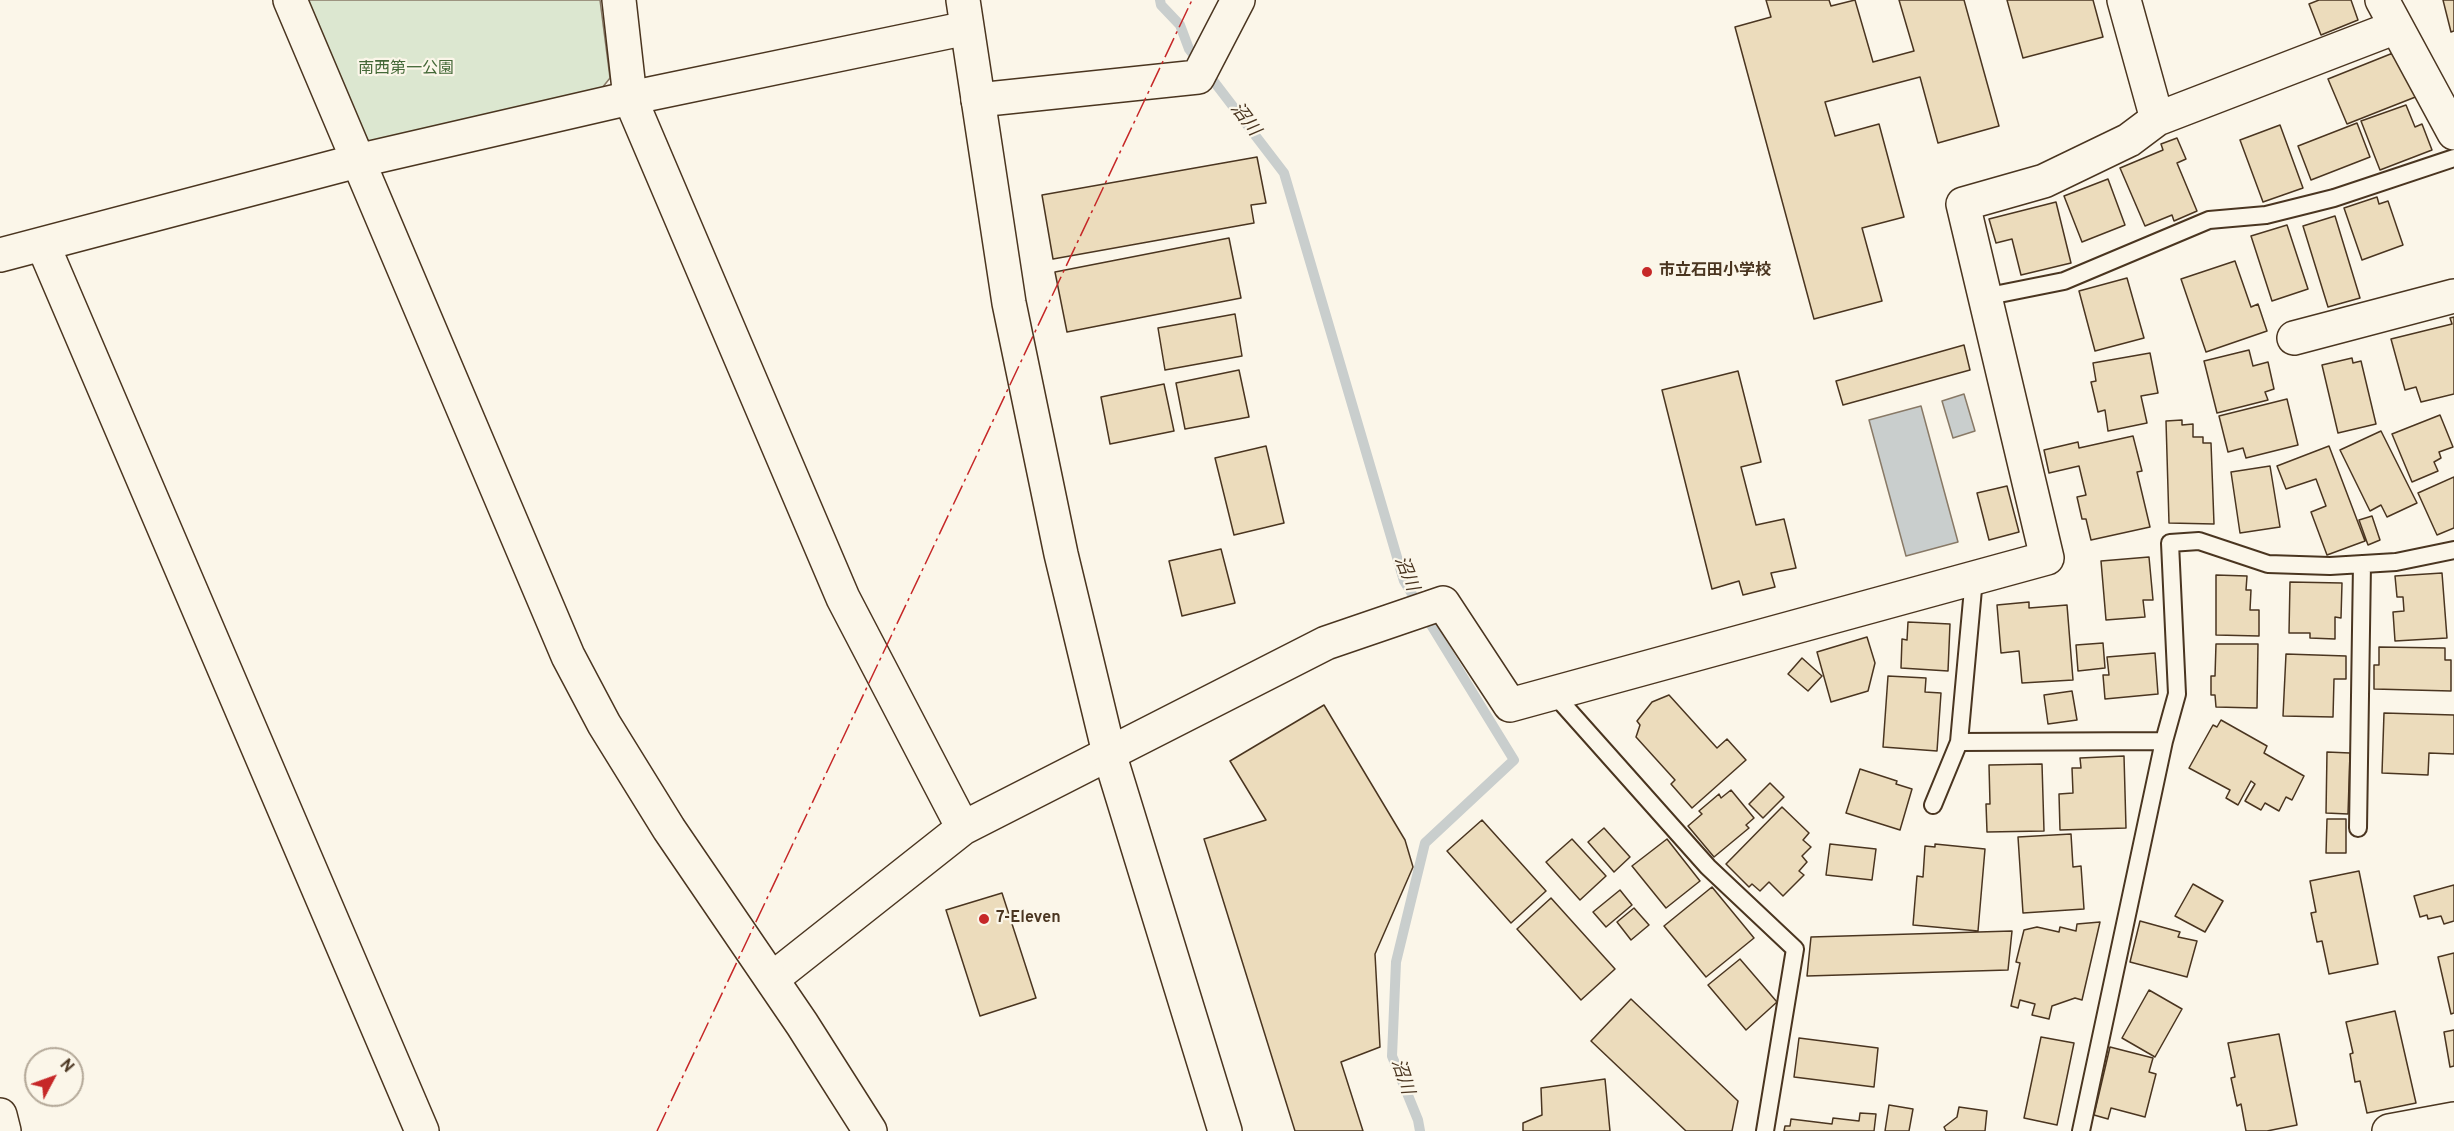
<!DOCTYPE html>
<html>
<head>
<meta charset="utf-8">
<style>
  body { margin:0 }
  #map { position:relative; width:2454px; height:1131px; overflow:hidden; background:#fbf6e9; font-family:Overpass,sans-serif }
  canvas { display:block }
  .north { position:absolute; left:24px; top:1047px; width:60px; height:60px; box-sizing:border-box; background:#fbf6e9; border:2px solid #b4a999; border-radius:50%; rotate:49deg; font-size:16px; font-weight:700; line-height:24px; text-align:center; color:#4a3520 }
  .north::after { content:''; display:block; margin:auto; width:21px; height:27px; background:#c62828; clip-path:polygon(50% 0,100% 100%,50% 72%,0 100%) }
</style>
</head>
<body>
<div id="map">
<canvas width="2454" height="1131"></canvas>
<div class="north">N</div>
</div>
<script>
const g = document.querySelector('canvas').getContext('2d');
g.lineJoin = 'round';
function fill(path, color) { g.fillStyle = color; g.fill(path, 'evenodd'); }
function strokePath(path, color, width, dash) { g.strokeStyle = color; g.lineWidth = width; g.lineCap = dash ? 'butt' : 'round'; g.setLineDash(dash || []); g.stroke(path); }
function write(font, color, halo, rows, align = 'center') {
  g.font = font + ' Overpass,"Noto Sans JP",sans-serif'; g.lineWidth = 4.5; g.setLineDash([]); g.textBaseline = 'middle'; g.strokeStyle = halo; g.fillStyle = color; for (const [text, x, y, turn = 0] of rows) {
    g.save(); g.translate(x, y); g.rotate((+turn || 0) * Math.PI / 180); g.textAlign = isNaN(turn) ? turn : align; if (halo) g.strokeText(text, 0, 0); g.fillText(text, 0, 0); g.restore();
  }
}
const green = new Path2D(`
  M301,0H600L610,78L598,93L385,147L357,136Z`);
const water = new Path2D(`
  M1964,394L1975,431L1953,438L1942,401Z
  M1921,406L1958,542L1906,556L1869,420Z`);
const stream = new Path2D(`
  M1160,0L1161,5L1180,25L1189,49L1284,173L1404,581L1514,760L1425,843L1396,962L1392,1056L1418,1120L1420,1131`);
const building = new Path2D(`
  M1766,0H1829L1831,6L1855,0L1873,62L1914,51L1899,0H1964L1999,126L1938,143L1920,77L1825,102L1835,136L1879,124L1904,217L1862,228L1882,301L1814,319L1735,27L1771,17Z
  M2007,0H2093L2103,37L2023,58Z
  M2319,0H2351L2358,20L2321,35L2309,4Z
  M2443,0H2454V31L2451,32Z
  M2393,53L2418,96L2347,124L2328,79Z
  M2406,105L2415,127L2422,124L2432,150L2380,170L2361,121Z
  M2357,123L2370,157L2311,180L2298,146Z
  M2280,125L2303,188L2263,202L2240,140Z
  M2177,138L2186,159L2177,163L2197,211L2174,221L2172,215L2145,226L2120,168L2163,150L2161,144Z
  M1257,157L1266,203L1251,205L1254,223L1053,259L1042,195Z
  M2108,179L2125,225L2082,242L2064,196Z
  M2377,197L2379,204L2388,201L2403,245L2362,260L2344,208Z
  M2056,202L2071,263L2021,275L2012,239L1996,243L1989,219Z
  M2335,216L2360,298L2328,307L2303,226Z
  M2287,225L2308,289L2272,301L2251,236Z
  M1229,238L1241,298L1067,332L1055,272Z
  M2235,261L2251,307L2258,304L2267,331L2206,352L2181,279Z
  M2127,278L2144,338L2095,351L2079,291Z
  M1235,314L1242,356L1165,370L1158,328Z
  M2454,317V394L2421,402L2416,387L2405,390L2391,339L2452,324L2450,318Z
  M1964,345L1970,370L1843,405L1836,381Z
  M2249,350L2253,366L2268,362L2274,389L2265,392L2268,400L2217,413L2204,361Z
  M2150,353L2158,393L2141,396L2147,423L2108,431L2105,410L2098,412L2091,382L2096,381L2093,363Z
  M2352,358L2353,363L2361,361L2376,424L2338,433L2322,365Z
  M1239,370L1249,417L1185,429L1176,383Z
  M1738,371L1761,462L1741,467L1756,525L1784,519L1796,568L1771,573L1775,587L1743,595L1739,581L1712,589L1662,390Z
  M1164,384L1174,431L1110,444L1101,397Z
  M2287,399L2298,445L2246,458L2243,448L2228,452L2219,416Z
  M2440,415L2453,447L2439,452L2441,458L2434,462L2438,471L2412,482L2392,434Z
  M2182,420V425L2193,424V437H2203V443H2211L2214,524L2169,523L2166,421Z
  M2381,431L2417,503L2387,517L2381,505L2370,511L2340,450Z
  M2133,436L2142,471L2137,472L2150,527L2091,540L2086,519H2082L2077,497L2086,495L2079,466L2049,473L2044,450L2078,442L2079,448Z
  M1266,446L1284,523L1234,535L1215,458Z
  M2329,446L2365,541L2327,555L2311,512L2326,506L2316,479L2286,489L2277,466Z
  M2270,466L2280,527L2240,533L2231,472Z
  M2454,477V528L2437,535L2418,493Z
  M2007,486L2019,532L1989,540L1977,493Z
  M2372,516L2380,540L2368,545L2359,520Z
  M1221,549L1235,603L1182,616L1169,561Z
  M2149,557L2153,600H2143L2145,617L2106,620L2101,561Z
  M2442,573L2447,638L2395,641L2393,612L2404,611L2403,597H2397L2395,576Z
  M2216,575L2247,576L2246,590H2251L2250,610H2259V636L2216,635Z
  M2290,582L2342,583L2341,618L2335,617V639L2310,638V633H2289Z
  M2029,602V608L2067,605L2073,680L2022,683L2019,651L2001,653L1997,605Z
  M1908,622L1950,624L1948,671L1901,668L1902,639L1907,640Z
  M1867,637L1875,663L1868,691L1831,702L1817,652Z
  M2103,643L2105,668L2078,671L2076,645Z
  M2216,644H2258L2257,708L2216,707L2215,695H2211V676H2215Z
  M2379,647L2445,648V660H2451V691L2374,689V665H2379Z
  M2155,653L2158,694L2105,699L2103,675H2109L2107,657Z
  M2286,654L2346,656V679H2334L2333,717L2283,716Z
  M1802,658L1822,676L1808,691L1788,674Z
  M1888,676L1926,678L1925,692L1941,693L1937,751L1883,747Z
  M2072,691L2077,720L2048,724L2044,695Z
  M1669,695L1717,748L1727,739L1746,760L1692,808L1671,784L1675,780L1636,737L1640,725L1637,721L1652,702Z
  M1324,705L1405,840L1413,867L1375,954L1380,1047L1341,1062L1363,1131H1295L1204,839L1266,820L1230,761Z
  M2384,713L2454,715V754L2429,753L2428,775L2382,773Z
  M2221,720L2267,746L2264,753L2304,776L2292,800L2286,797L2279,811L2265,803L2261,810L2245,801L2255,784L2251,781L2238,805L2226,798L2230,790L2189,768L2213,725L2217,727Z
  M2327,752L2350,753L2348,814L2326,813Z
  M2124,756L2126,828L2060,830L2059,794L2073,793L2072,768H2081L2080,758Z
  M2042,764L2044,831L1987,832L1986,804H1990L1989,765Z
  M1860,769L1897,781L1896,784L1912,789L1900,830L1846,813Z
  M1770,783L1784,797L1763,818L1749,804Z
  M1731,790L1754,818L1746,825L1749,828L1714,857L1688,826L1702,814L1699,811L1719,794L1721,798Z
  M1782,807L1809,833L1803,840L1811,847L1802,856L1807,862L1799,871L1804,875L1783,896L1769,882L1760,891L1752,884L1749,887L1726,864Z
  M2327,819H2346V853H2326Z
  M1482,820L1546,891L1511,923L1447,851Z
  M1604,828L1630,857L1614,872L1588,842Z
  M2071,834L2073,867L2081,866L2084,909L2023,913L2018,837Z
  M1572,839L1606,876L1580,900L1546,862Z
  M1667,839L1700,881L1666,908L1632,866Z
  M1830,844L1876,849L1872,880L1826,875Z
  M1935,844L1985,849L1978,931L1913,925L1917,876L1923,877L1925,846L1935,847Z
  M2359,871L2378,964L2329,974L2322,941L2317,942L2311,913L2316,912L2310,881Z
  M2193,884L2223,901L2205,932L2175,916Z
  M2454,885V921L2444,924L2441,916L2428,919L2427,915L2420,917L2414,896Z
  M1712,887L1754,938L1706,977L1664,926Z
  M1620,890L1632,905L1606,927L1593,912Z
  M1002,893L1036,998L980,1016L946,910Z
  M1551,898L1615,969L1581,1000L1517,929Z
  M1634,908L1649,925L1631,940L1617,922Z
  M2140,921L2180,932L2178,937L2197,941L2187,977L2130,962Z
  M2100,922L2082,1000L2075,998L2052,1006L2049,1019L2032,1015L2035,1004L2020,1000L2018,1008L2011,1006L2020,963L2016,962L2024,930L2037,927L2059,932L2060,927L2076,931L2077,924Z
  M2012,931L2008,970L1807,976L1811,937Z
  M2454,953V1013L2451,1014L2438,957Z
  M1740,959L1777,1002L1746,1030L1708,985Z
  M2149,990L2182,1009L2155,1057L2122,1038Z
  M1631,999L1738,1101L1732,1131H1686L1591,1041Z
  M2395,1011L2416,1103L2367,1113L2360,1081L2355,1082L2350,1054L2353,1053L2346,1022Z
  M2454,1030V1066L2450,1067L2444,1032Z
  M2279,1034L2297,1125L2267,1131H2246L2241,1104L2237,1106L2231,1078L2235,1077L2228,1043Z
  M2041,1037L2074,1043L2057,1125L2024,1118Z
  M1799,1038L1878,1048L1874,1087L1794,1077Z
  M2110,1047L2153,1058L2149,1072L2156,1074L2145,1117L2111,1108L2108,1119L2094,1115Z
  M1605,1079L1610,1131H1523V1123L1542,1115L1541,1088Z
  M1889,1105L1913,1109L1909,1131H1885Z
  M1959,1107L1987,1111L1985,1131H1946L1944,1127L1957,1117Z
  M1860,1113L1876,1114L1874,1131H1784L1785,1126H1790L1791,1119L1832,1124L1833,1118L1859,1121Z`);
const lane = new Path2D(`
  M1984,297L2064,281L2209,220L2266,215L2334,198L2454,158
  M1553,693L1708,867L1795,949L1765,1131
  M1959,742L2164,741
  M1933,805L1959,742L1974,578
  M2358,828L2362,564
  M2081,1131L2164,741L2177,694L2170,543L2199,541L2268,564L2330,566L2396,562L2454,550`);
const street = new Path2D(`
  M619,0L630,98L843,598L963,828
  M2382,0L2454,133
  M978,100L1198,77L1238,0
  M2157,119L2396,27
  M43,245L422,1131
  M2294,338L2454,296
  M772,979L963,828L1326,643L1443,603L1510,705L2047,558L1963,204L2044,181L2129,140L2157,119L2124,0
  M0,1115L4,1131
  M2389,1131L2454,1119`);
const secondary = new Path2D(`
  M290,0L568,656L604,724L669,829L802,1024L870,1131
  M963,0L1009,303L1061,554L1109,753L1225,1131
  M0,255L357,161L630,98L967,28`);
const power = new Path2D(`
  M657,1131L1192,0`);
const markers = [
  [1647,272,6,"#c62828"],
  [984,919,6,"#c62828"]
];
const parkNames = [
  ["南西第一公園",406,70]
];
const poiNames = [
  ["市立石田小学校",1659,272],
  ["7-Eleven",996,919]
];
const waterNames = [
  ["沼川",1244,120,53],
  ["沼川",1405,574,68],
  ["沼川",1401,1077,72]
];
fill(green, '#dce7d0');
strokePath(green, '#887966', 1.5);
fill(water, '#c9cecd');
strokePath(water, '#887966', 1.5);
strokePath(stream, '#c9cecd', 10);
fill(building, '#ecdcbc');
strokePath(building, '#4a3520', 1.5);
strokePath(lane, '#4a3520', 20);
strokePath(street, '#4a3520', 36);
strokePath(secondary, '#4a3520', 36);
strokePath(lane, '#fbf6e9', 16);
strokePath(street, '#fbf6e9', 33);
strokePath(secondary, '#fbf6e9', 33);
strokePath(power, '#c62828', 1.5, [21, 4.5, 3, 4.5]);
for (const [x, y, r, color] of markers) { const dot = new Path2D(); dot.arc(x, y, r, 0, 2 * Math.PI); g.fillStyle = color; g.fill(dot); strokePath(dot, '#fbf6e9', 2); }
write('16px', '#436837', '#fbf6e9', parkNames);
write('bold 16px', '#4a3520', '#fbf6e9', poiNames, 'left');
write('italic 18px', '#4a3520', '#fbf6e9', waterNames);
</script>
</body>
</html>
